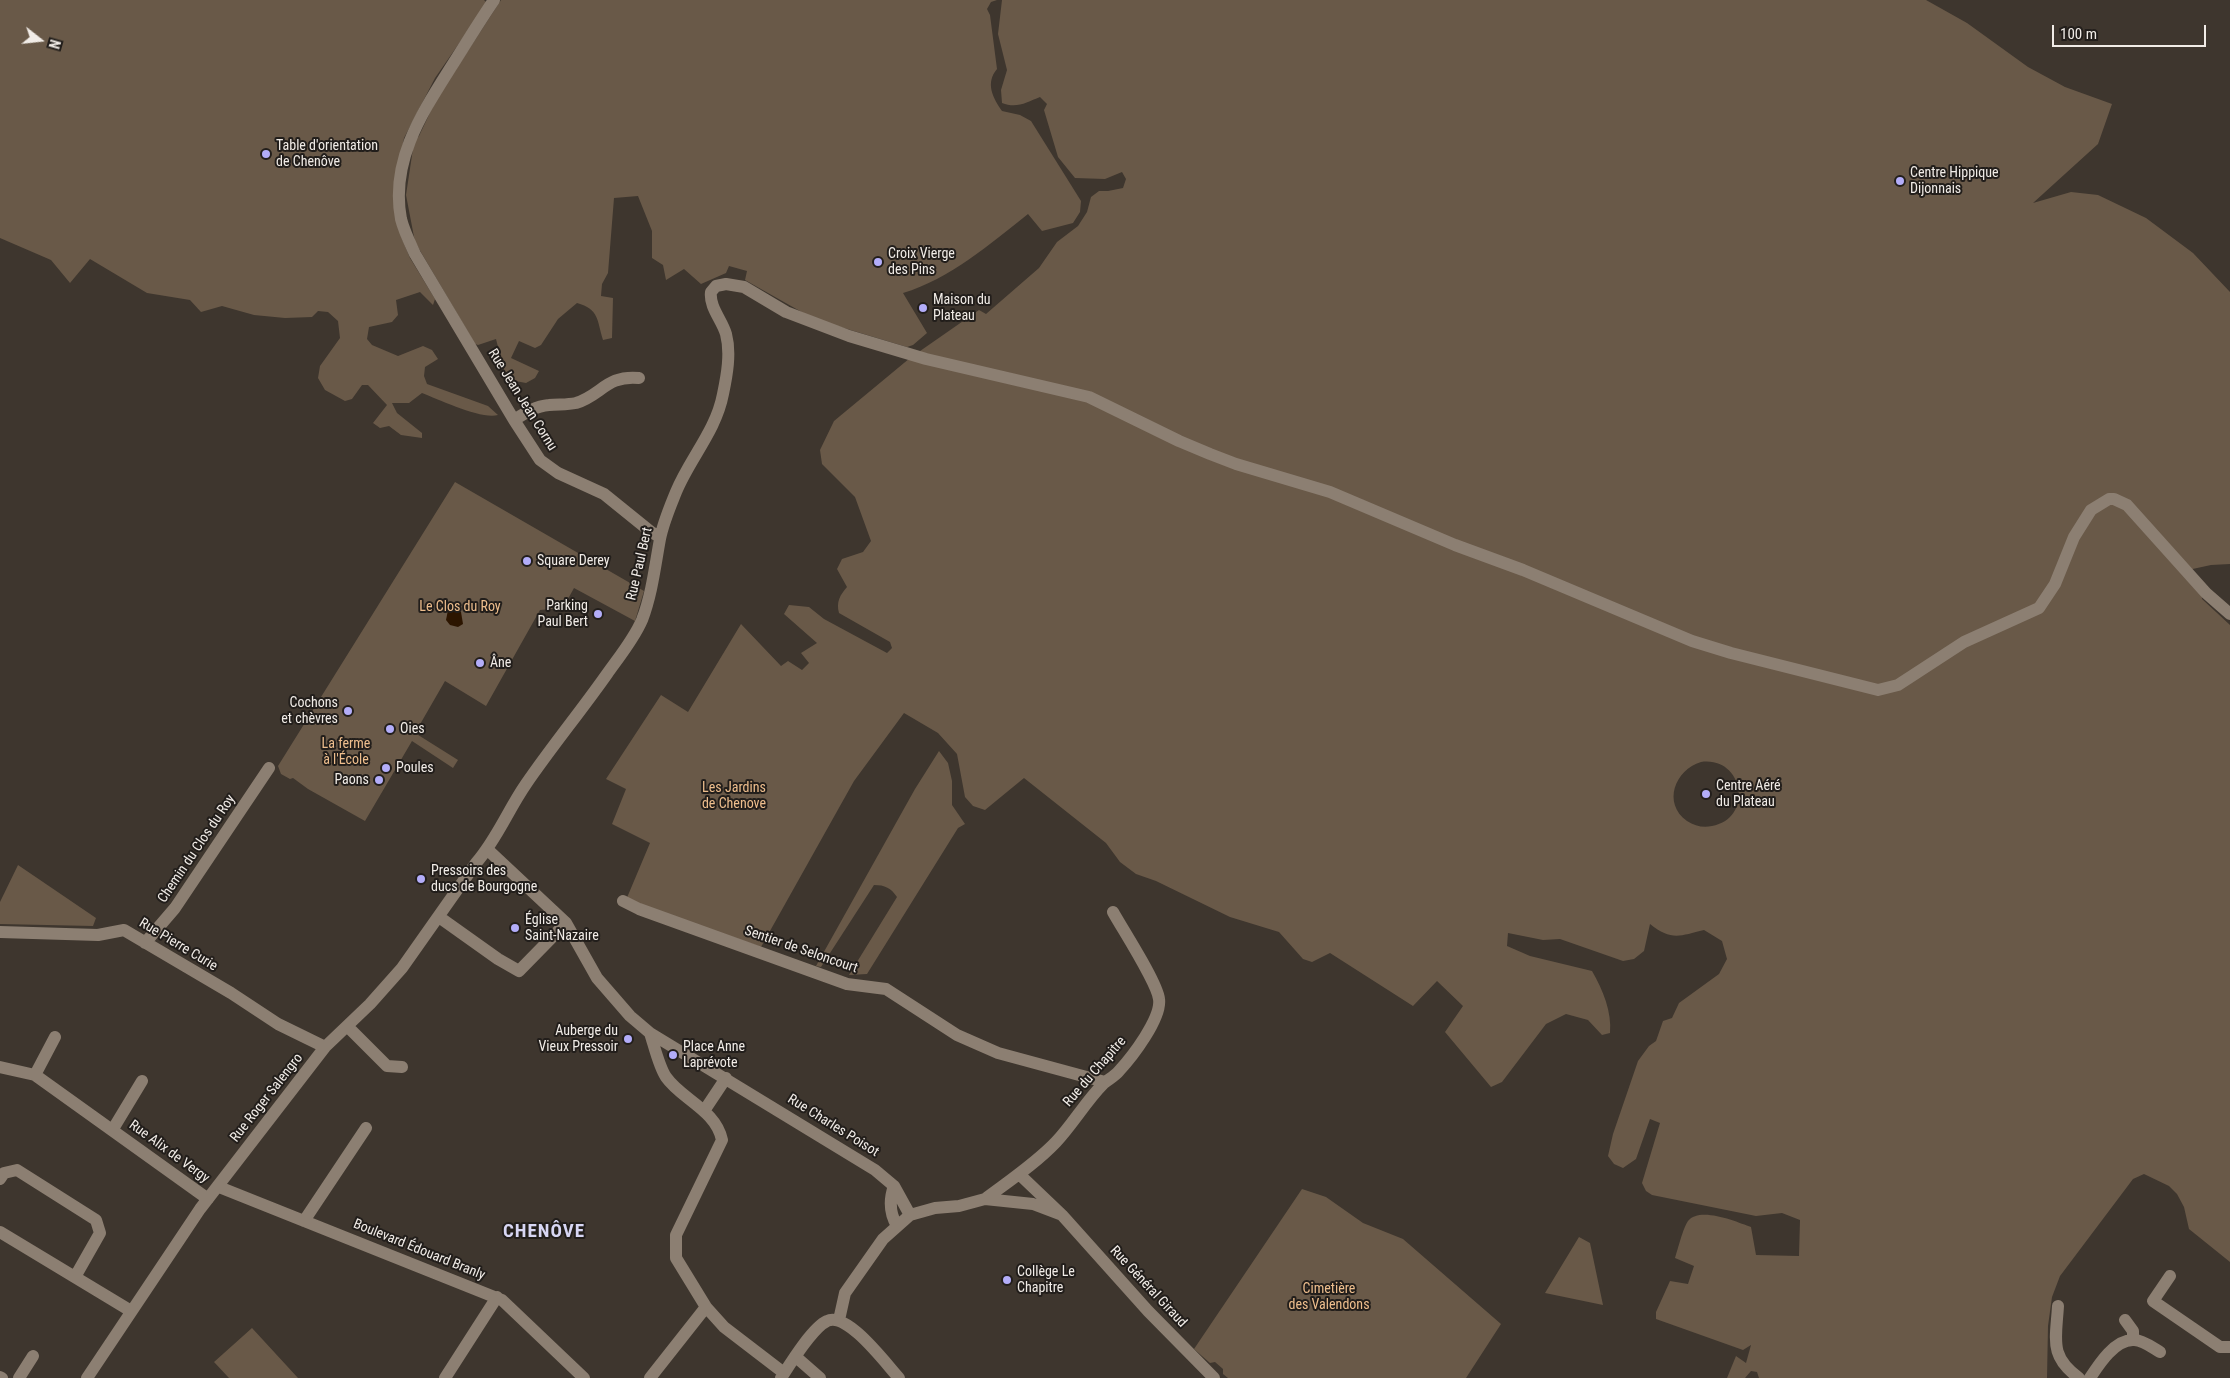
<!DOCTYPE html>
<html>
<head>
<meta charset="utf-8">
<style>
  body { margin:0 }
  #map { position:relative; width:2230px; height:1378px; overflow:hidden; background:#3e362e; font-family:"Roboto Condensed",sans-serif }
  canvas { display:block }
  .north { position:absolute; left:15px; top:15px; width:50px; height:50px; -webkit-text-stroke:4px #221e1b; paint-order:stroke; rotate:106deg; font-size:14px; font-weight:700; line-height:20px; text-align:center; color:#f1ece7 }
  .north::after { content:''; display:block; margin:auto; width:18px; height:22px; background:#f1ece7; clip-path:polygon(50% 0,100% 100%,50% 72%,0 100%) }
  .scale { position:absolute; left:2052px; top:25px; width:154px; height:22px; box-sizing:border-box; border:2px solid #f1ece7; border-top:0; padding-left:6px; font-size:15px; line-height:18px; white-space:nowrap; color:#f1ece7; -webkit-text-stroke:4px #221e1b; paint-order:stroke }
</style>
</head>
<body>
<div id="map">
<canvas width="2230" height="1378"></canvas>
<div class="north">N</div>
<div class="scale">100 m</div>
</div>
<script>
const g = document.querySelector('canvas').getContext('2d');
g.lineJoin = 'round';
function fill(path, color) { g.fillStyle = color; g.fill(path, 'evenodd'); }
function strokePath(path, color, width, dash) { g.strokeStyle = color; g.lineWidth = width; g.lineCap = dash ? 'butt' : 'round'; g.setLineDash(dash || []); g.stroke(path); }
function write(font, color, halo, rows, align = 'center') {
  g.font = font + ' "Roboto Condensed",sans-serif'; g.lineWidth = 4; g.setLineDash([]); g.textBaseline = 'middle'; g.strokeStyle = halo; g.fillStyle = color; for (const [text, x, y, turn = 0] of rows) {
    g.save(); g.translate(x, y); g.rotate((+turn || 0) * Math.PI / 180); g.textAlign = isNaN(turn) ? turn : align; if (halo) g.strokeText(text, 0, 0); g.fillText(text, 0, 0); g.restore();
  }
}
const green = new Path2D(`
  M0,0H484L487,3L435,78L404,138L394,197L402,239L410,258L435,299L433,305L420,292L396,300L398,315L392,322L369,327L367,339L372,345L398,356L423,346L432,350L438,359L425,367L424,376L427,384L488,406L498,415C482,420 440,400 422,393L409,403H392L397,413L422,433V438L401,435L389,426L380,428L373,423L387,405L368,385H362L352,399L345,401L325,390L318,378L320,366L340,338L338,321L328,312L318,311L312,317L285,318L254,315L222,306L201,312L190,300L147,293L90,259L70,283L51,260L0,238Z
  M501,0H997L991,2L987,9L990,15L997,69C985,83 993,98 1002,111L1020,115L1031,121L1081,201L1080,212L1073,223L1042,231L1028,214C990,244 950,279 903,293L927,333L913,345L907,347L814,319L745,280L747,271L729,266L726,273L701,284L684,269L666,280L663,265L652,258V231L638,196L614,198L608,273L602,284L601,296L613,298L612,338L603,340C597,320 599,309 577,303L558,319L541,345L535,348L519,341L511,358L539,371L535,378L526,383L510,380L505,375L496,339L478,345L475,344L415,242L406,195L414,142L419,136L436,100Z
  M1002,0H1926L1967,23L2028,67L2065,87L2112,104L2098,144L2033,203L2071,192L2098,195L2146,218L2193,253L2230,292V564L2211,565L2188,570L2201,589L2202,599L2230,625V1262L2189,1229L2184,1207L2177,1194L2169,1186L2144,1174L2133,1179L2060,1276L2052,1297L2048,1326L2047,1378H1759L1757,1372L1751,1371L1745,1378H1727L1736,1356L1746,1363L1751,1345L1743,1350L1656,1319V1312L1670,1281L1688,1284L1694,1266L1675,1258C1678,1249 1683,1228 1688,1221C1700,1206 1737,1222 1751,1227L1756,1255L1799,1256L1800,1220L1782,1213L1756,1216L1652,1195L1646,1191L1642,1183L1660,1123L1650,1119L1636,1159L1623,1168L1614,1164L1608,1156L1613,1134L1638,1061L1649,1046L1656,1041L1663,1021L1672,1018L1679,1003L1719,974L1727,959L1722,941L1704,930C1680,936 1671,941 1650,924L1644,951L1634,959L1623,961L1560,939L1543,940L1508,933L1507,946L1530,956L1592,971C1603,990 1612,1012 1610,1033L1602,1035L1588,1020L1566,1014L1546,1024L1502,1082L1491,1087L1445,1032L1463,1006L1437,981L1413,1006L1330,953L1312,962L1303,959L1279,932L1230,917L1156,881L1136,874L1120,862L1106,843L1024,778L985,810L973,806L965,797L957,754L938,733L904,713L854,781L761,947L626,900L650,843L612,824L626,789L606,779L661,695L688,712L741,624L781,666L788,661L802,670L809,663L801,653L817,643L784,614L789,605L809,607L824,619L887,653L892,648L890,642L839,613C836,602 840,595 847,587L837,569L842,559L863,552L871,541L855,497L822,464L820,450L834,421L910,358L979,310L986,314L1039,268L1057,242L1078,226L1087,212L1091,197L1099,191H1108L1123,188L1126,179L1122,172L1105,179L1075,178L1058,157L1044,110L1047,104L1040,97C1027,102 1017,109 1002,103L1001,90L1007,70L998,34ZM1701,762C1744,756 1754,819 1712,826C1703,828 1695,826 1687,821C1662,803 1675,770 1701,762Z
  M455,482L644,591L635,621L574,588L563,608L540,610L486,706L445,681L415,733L458,760L453,768L412,741L365,821L308,789L293,778L290,779L281,774L278,766Z
  M939,751L948,763L952,781V805L965,824L958,828L867,974L849,975L897,897C891,888 885,885 874,885L821,967L816,966L915,789Z
  M18,865L96,918L93,926L0,924V902Z
  M1302,1189L1326,1197L1363,1223L1403,1239L1501,1324L1466,1378H1228L1223,1374V1369L1215,1362L1210,1363L1194,1349Z
  M1579,1237L1590,1243L1603,1305L1545,1293Z
  M252,1328L298,1378H229L214,1362Z`);
const water = new Path2D(`
  M455,609L461,612L463,624L458,627L450,625L446,620L448,610Z`);
const minor = new Path2D(`
  M494,0C479,22 465,45 451,67C422,113 390,161 401,219C404,231 410,243 415,254L514,420L540,460L558,473L604,494L651,532L660,537
  M514,420C525,413 536,406 549,405C558,404 567,405 576,403C602,395 606,375 639,378
  M488,850L566,923L597,978L630,1016L650,1033L875,1170L894,1186L910,1215
  M623,901L639,909L847,984L886,989L957,1035L998,1053L1105,1082
  M439,917L498,959L519,971L566,923
  M0,932L98,935L124,930L231,993L278,1024L325,1047
  M145,943L175,908L269,768
  M347,1026L387,1066L402,1067
  M650,1033C654,1045 659,1067 666,1077C681,1099 716,1110 722,1140L676,1235V1258L706,1307L724,1327L784,1373
  M0,1067L35,1075L208,1199
  M35,1075L55,1037
  M704,1111L726,1078
  M113,1129L142,1081
  M1019,1174L1062,1215L1148,1311L1214,1378
  M0,1179L4,1173L17,1170L96,1220L100,1233L75,1277
  M894,1186C889,1200 890,1214 897,1226
  M219,1187L502,1300L584,1378
  M985,1199C1009,1181 1035,1164 1056,1142C1073,1124 1086,1101 1104,1083C1109,1079 1115,1076 1119,1071C1132,1057 1162,1018 1159,999C1157,982 1123,930 1113,912
  M304,1221L366,1128
  M0,1232L131,1311
  M2170,1276L2153,1301L2220,1347H2230
  M2058,1306C2056,1340 2049,1356 2079,1378
  M839,1320L845,1293L883,1239L910,1215L935,1208L959,1206L985,1199L1033,1204L1062,1215
  M2125,1320L2133,1331V1340
  M796,1357L820,1378
  M0,1377L2,1378
  M19,1378L33,1356
  M87,1378L200,1209L325,1047L370,1004L402,968L476,863C497,839 508,810 526,784C552,746 581,711 607,674C619,657 634,639 642,620C652,594 655,566 660,539C663,523 670,507 676,492C690,458 716,431 723,394C727,375 731,353 726,334C722,320 709,307 711,292L716,286L726,284L744,287L786,312L849,336L926,359L1089,397L1179,441L1210,454L1236,464L1330,492L1455,545L1523,570L1692,641L1731,653L1878,690L1898,685L1964,642L2039,608L2055,584L2074,537L2091,510L2109,499H2114L2127,505L2206,593L2230,614
  M445,1378L497,1297
  M650,1378L706,1307
  M781,1378C790,1364 812,1328 827,1321C847,1311 886,1364 899,1378
  M2090,1378C2099,1364 2115,1339 2134,1340C2143,1340 2153,1348 2160,1352`);
const markers = [
  [266,154,5,"#b3adf9"],
  [1900,181,5,"#b3adf9"],
  [878,262,5,"#b3adf9"],
  [923,308,5,"#b3adf9"],
  [527,561,5,"#b3adf9"],
  [598,614,5,"#b3adf9"],
  [480,663,5,"#b3adf9"],
  [348,711,5,"#b3adf9"],
  [390,729,5,"#b3adf9"],
  [386,768,5,"#b3adf9"],
  [379,780,5,"#b3adf9"],
  [1706,794,5,"#b3adf9"],
  [421,879,5,"#b3adf9"],
  [515,928,5,"#b3adf9"],
  [628,1039,5,"#b3adf9"],
  [673,1055,5,"#b3adf9"],
  [1007,1280,5,"#b3adf9"]
];
const poiNames = [
  ["Table d'orientation",276,146],
  ["de Chenôve",276,162],
  ["Centre Hippique",1910,173],
  ["Dijonnais",1910,189],
  ["Croix Vierge",888,254],
  ["des Pins",888,270],
  ["Maison du",933,300],
  ["Plateau",933,316],
  ["Square Derey",537,561],
  ["Parking",588,606,"right"],
  ["Paul Bert",588,622,"right"],
  ["Âne",490,663],
  ["Cochons",338,703,"right"],
  ["et chèvres",338,719,"right"],
  ["Oies",400,729],
  ["Poules",396,768],
  ["Paons",369,780,"right"],
  ["Centre Aéré",1716,786],
  ["du Plateau",1716,802],
  ["Pressoirs des",431,871],
  ["ducs de Bourgogne",431,887],
  ["Église",525,920],
  ["Saint-Nazaire",525,936],
  ["Auberge du",618,1031,"right"],
  ["Vieux Pressoir",618,1047,"right"],
  ["Place Anne",683,1047],
  ["Laprévote",683,1063],
  ["Collège Le",1017,1272],
  ["Chapitre",1017,1288]
];
const streetNames = [
  ["Rue Jean Jean Cornu",522,400,58],
  ["Rue Paul Bert",640,564,-77],
  ["Chemin du Clos du Roy",197,849,-56],
  ["Rue Pierre Curie",178,945,31],
  ["Sentier de Seloncourt",801,950,19],
  ["Rue du Chapitre",1095,1072,-49],
  ["Rue Roger Salengro",267,1098,-52],
  ["Rue Charles Poisot",833,1126,32],
  ["Rue Alix de Vergy",169,1152,36],
  ["Boulevard Édouard Branly",419,1250,22],
  ["Rue Général Giraud",1148,1287,47]
];
const parkNames = [
  ["Le Clos du Roy",460,607],
  ["La ferme",346,744],
  ["à l'École",346,760],
  ["Les Jardins",734,788],
  ["de Chenove",734,804],
  ["Cimetière",1329,1289],
  ["des Valendons",1329,1305]
];
const districtNames = [
  ["CHENÔVE",544,1232]
];
fill(green, '#695948');
fill(water, '#2c1500');
strokePath(minor, '#8c7f72', 12);
for (const [x, y, r, color] of markers) { const dot = new Path2D(); dot.arc(x, y, r, 0, 2 * Math.PI); g.fillStyle = color; g.fill(dot); strokePath(dot, '#221e1b', 2); }
write('14px', '#f1ece7', '#221e1b', poiNames, 'left');
write('14px', '#f1ece7', '#221e1b', streetNames);
write('14px', '#eebe8d', '#221e1b', parkNames);
g.letterSpacing = '1px';
write('bold 19px', '#d7d6f3', '#221e1b', districtNames);
g.letterSpacing = '0px';
</script>
</body>
</html>
